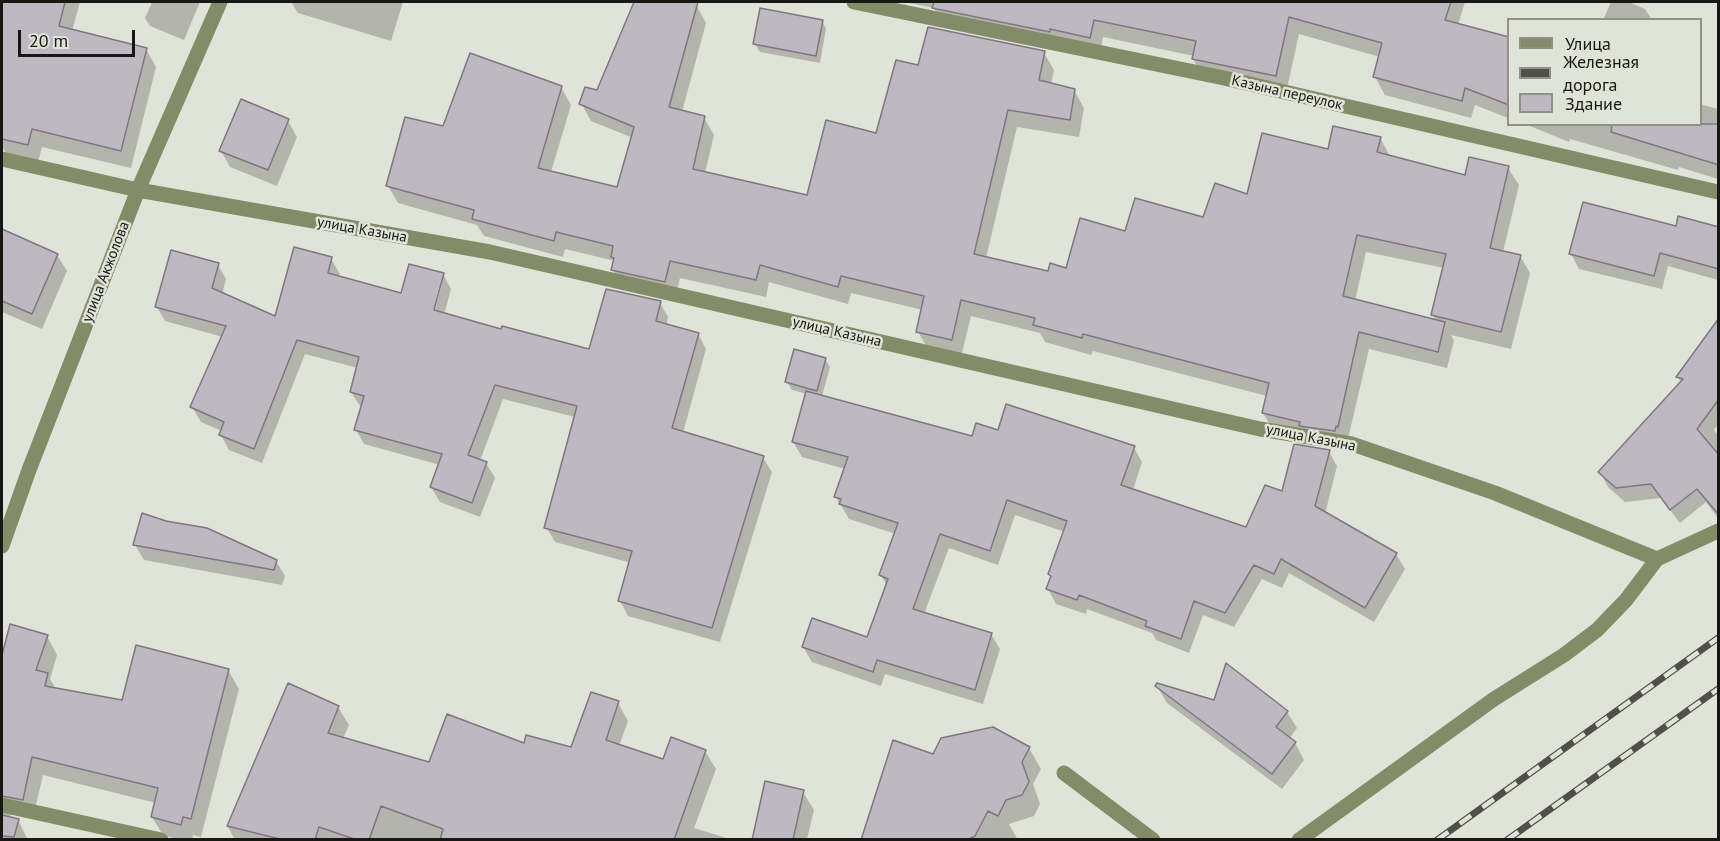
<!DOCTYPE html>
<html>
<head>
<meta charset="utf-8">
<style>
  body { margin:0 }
  #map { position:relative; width:1720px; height:841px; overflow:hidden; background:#e0e3d7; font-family:"PT Sans",sans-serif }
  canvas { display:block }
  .frame { position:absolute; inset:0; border:3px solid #171814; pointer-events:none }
  .legend { position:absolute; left:1507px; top:18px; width:195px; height:108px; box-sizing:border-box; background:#e0e3d7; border:2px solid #909289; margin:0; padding:8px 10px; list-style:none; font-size:18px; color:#171814 }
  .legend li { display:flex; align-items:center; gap:12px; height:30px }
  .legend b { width:30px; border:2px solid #909289 }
  .scale { position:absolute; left:18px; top:30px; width:117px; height:27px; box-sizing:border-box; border:3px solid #171814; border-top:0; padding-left:8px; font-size:18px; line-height:21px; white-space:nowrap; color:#171814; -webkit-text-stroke:4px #e0e3d7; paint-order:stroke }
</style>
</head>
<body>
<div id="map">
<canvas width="1720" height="841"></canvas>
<div class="frame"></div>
<ul class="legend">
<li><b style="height:8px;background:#838c67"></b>Улица</li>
<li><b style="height:8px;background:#4f504a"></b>Железная дорога</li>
<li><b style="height:16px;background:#beb8c2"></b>Здание</li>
</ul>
<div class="scale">20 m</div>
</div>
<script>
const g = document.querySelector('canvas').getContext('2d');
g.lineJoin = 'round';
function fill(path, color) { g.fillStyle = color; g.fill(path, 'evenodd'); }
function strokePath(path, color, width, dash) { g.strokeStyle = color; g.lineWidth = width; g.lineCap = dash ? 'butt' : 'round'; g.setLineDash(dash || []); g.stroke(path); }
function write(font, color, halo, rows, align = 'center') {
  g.font = font + ' "PT Sans",sans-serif'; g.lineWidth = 5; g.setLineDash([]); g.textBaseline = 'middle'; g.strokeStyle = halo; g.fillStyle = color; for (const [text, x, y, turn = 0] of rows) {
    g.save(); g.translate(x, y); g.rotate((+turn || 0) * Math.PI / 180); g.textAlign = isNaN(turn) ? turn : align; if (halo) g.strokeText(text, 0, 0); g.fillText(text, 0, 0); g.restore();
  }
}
const shadow = new Path2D(`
  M2,2L31,9L33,2H80L72,31L146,49L156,67L131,168L42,147L38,162L7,155L2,146Z
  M152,2H200L184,40L150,26L145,18Z
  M291,2H403L391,41L298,13Z
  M635,2H681L696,5L706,23L682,112L704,118L714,135L705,173L808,197L877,135L920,67L1044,53L1054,70L1051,85L1074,90L1084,108L1079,137L1017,127L986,258L1049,273L1067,269L1126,232L1204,219L1329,151L1380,138L1390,156L1466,177L1508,168L1519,185L1503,252L1520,256L1530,273L1511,349L1451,335L1454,341L1447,368L1369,349L1347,443L1273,430L1263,413L1267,396L1093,351L1091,355L1045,342L1040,333L971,316L961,357L928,349L918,332L923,310L851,293L848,304L769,282L766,297L680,278L675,299L623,287L613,270L615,261L565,249L563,257L484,236L477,225L398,203L388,186L444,128L561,87L571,105L551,172L618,189L633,138L591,121L581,103L598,92ZM1366,252L1444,268L1433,315L1436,321L1355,301Z
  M904,2H1465L1458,25L1508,38V118L1475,105L1471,118L1385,95L1375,77L1380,57L1299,34L1286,93L1203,76L1193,59L1194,56L1103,37L1100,55L944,25L934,8Z
  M1611,2H1629L1645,9L1652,20H1603Z
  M822,21L826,29L820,63L760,52L755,44Z
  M1700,104L1718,109V179L1679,167L1678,170L1570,139L1569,142L1525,124H1700Z
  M288,121L297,137L277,186L230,167L221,151Z
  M1677,227L1718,229V280L1668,266L1662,289L1579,269L1571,254Z
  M2,234L57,255L67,271L42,329L2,312Z
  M331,259L340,274L338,278L402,295L443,274L451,289L444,315L502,331L590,351L660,303L668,317L666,326L698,334L706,349L683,433L763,458L772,472L720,642L628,616L620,601L631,563L555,542L546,527L575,417L503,399L480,461L486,463L495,478L480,517L440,502L431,487L440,465L364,444L356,430L362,407L360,406L351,392L358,368L305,354L262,463L229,450L221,435L222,431L201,422L192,407L223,337L165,321L157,307L218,265L226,279L222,295L276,318ZM439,284H442L433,318L430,317Z
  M1718,321V424L1714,430L1718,435V518L1706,502L1680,523L1661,498L1625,502L1608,487L1600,472L1681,383L1678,377Z
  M825,359L830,367L822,396L973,438L999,432L1134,448L1142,462L1133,490L1247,529L1329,452L1337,466L1325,514L1396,554L1405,569L1374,622L1289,573L1282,588L1262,579L1234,627L1203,615L1189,653L1156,640L1152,633L1087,609L1086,614L1056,604L1048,589L1052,578L1049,574L1065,532L1015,515L998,565L949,548L924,614L991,634L1000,649L983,704L885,674L881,686L812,662L803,647L868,639L887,586L881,575L896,534L849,519L836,497L845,469L802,457L793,442L807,394L792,390L787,382Z
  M135,545L276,561L285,576L282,585L144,560Z
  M12,626L47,636L57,655L50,679L56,689L123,701L228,670L239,689L201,837L193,835L192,840H180L163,835L152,817L156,803L43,775L33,818L15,814L6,817L18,820L28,840H2V660Z
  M289,685L338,707L349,725L343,739L430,764L525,745L572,749L618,703L628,721L619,746L664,761L705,751L716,769L694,828L733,840H235L228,827Z
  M1157,686L1214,702L1287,712L1297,728L1289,739L1295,743L1304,760L1282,789L1167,703Z
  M992,728L1029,748L1041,769L1033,784L1040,804L1034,816L1009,824L1018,840H948L934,755Z
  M803,792L814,810L807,839L809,840H754Z`);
const building = new Path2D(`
  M2,2H65L59,26L147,48L121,151L32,129L28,145L2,139Z
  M634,2H698L669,107L705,116L693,169L807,195L826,120L876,133L896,60L918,65L928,27L1045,51L1039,80L1075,89L1070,120L1008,110L974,254L1048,271L1050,263L1066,268L1080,218L1125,231L1135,198L1203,217L1215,183L1247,194L1262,133L1328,149L1333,126L1381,137L1377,152L1465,175L1469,157L1509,166L1490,248L1521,255L1501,332L1431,315L1446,254L1357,235L1343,296L1445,322L1438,352L1359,332L1338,427L1336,426L1335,431L1299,426L1300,422L1262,413L1269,383L1083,334L1082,338L1033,325L1035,318L961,300L952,340L916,332L924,296L841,276L838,287L760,265L756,280L670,261L665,282L611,270L614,258L611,257L613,246L556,232L554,241L472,219L474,210L386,186L405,117L443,126L470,53L562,86L538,168L617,187L634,127L579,104L585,87L597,90Z
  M934,2H1451L1445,20L1509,37V105L1465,88L1462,101L1373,77L1382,43L1289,17L1276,76L1192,59L1196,41L1094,20L1090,38L1050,29V32L932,8Z
  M760,8L823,20L816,56L753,44Z
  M241,99L289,119L268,170L219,151Z
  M1612,124H1719V165L1611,132Z
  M1583,202L1676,226L1678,216L1719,227V269L1660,253L1654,276L1569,254Z
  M2,229L58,254L32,314L2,301Z
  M294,247L332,257L328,273L401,293L409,264L444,273L434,310L501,329L502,326L589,349L606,289L661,301L656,321L699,333L672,428L764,456L712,628L618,601L632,551L544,528L577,406L495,385L468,455L487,462L472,503L430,487L442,454L354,430L364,396L350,392L359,357L297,340L254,449L219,435L224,422L190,407L226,326L155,307L171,250L219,263L212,288L275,316Z
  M1719,318V399L1697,429L1719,455V515L1697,489L1670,510L1651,484L1616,488L1598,472L1683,379L1676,377Z
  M794,349L826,358L817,391L785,382Z
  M806,391L972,436L976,423L998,430L1006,404L1135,446L1121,485L1246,527L1265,485L1282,491L1294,444L1330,450L1315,506L1397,553L1365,608L1281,559L1274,574L1254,565L1225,613L1194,601L1181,639L1145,626L1147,621L1079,595L1077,600L1046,589L1051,576L1048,574L1067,521L1007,500L990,551L940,534L913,609L992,633L975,690L877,660L873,672L802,647L812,618L867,637L888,579L879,575L898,523L839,504L841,499L834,497L848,457L792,442Z
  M142,513L166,521L207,528L277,560L274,570L133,545Z
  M10,624L48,635L36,670L48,673L45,686L122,700L136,645L229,669L191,819L183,817L181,825L151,817L158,788L32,757L23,800L2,796V655Z
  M1226,663L1288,711L1276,727L1296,742L1272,774L1155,686L1157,683L1214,700Z
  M288,683L339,706L328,733L429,762L447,714L524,743L526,735L571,747L591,692L619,701L606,740L663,759L671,737L706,750L674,840H440L443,829L381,806L369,840H357L319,827L315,840H284L227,826Z
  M993,727L1030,747L1022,762L1029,782L1022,795L1006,800L998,816L988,811L975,836L967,840H861L893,740L933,754L941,738Z
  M765,781L804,790L793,840H752Z
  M2,815L19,819L14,837L2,836Z`);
const minor = new Path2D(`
  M854,2L1224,78L1718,192
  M2,159L138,190L490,252L1260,429L1352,444L1495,493L1657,559
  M2,546L29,470L138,190L220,2
  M1064,773L1153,840
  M2,805L161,840
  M1299,840L1494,699L1564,655L1597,630L1626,600L1657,559L1718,531`);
const rail = new Path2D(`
  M1437,840L1718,638
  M1507,840L1718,689`);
const streetNames = [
  ["Казына переулок",1287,93,13],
  ["улица Казына",362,230,10],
  ["улица Акжолова",106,272,-69],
  ["улица Казына",837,332,13],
  ["улица Казына",1311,438,11]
];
fill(shadow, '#0003');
fill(building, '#beb8c2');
strokePath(building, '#7e7781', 1.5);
strokePath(minor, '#838c67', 15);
strokePath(rail, '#4f504a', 7);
strokePath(rail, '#e0e3d7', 4.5, [14]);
write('15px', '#171814', '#e0e3d7', streetNames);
</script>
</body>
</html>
